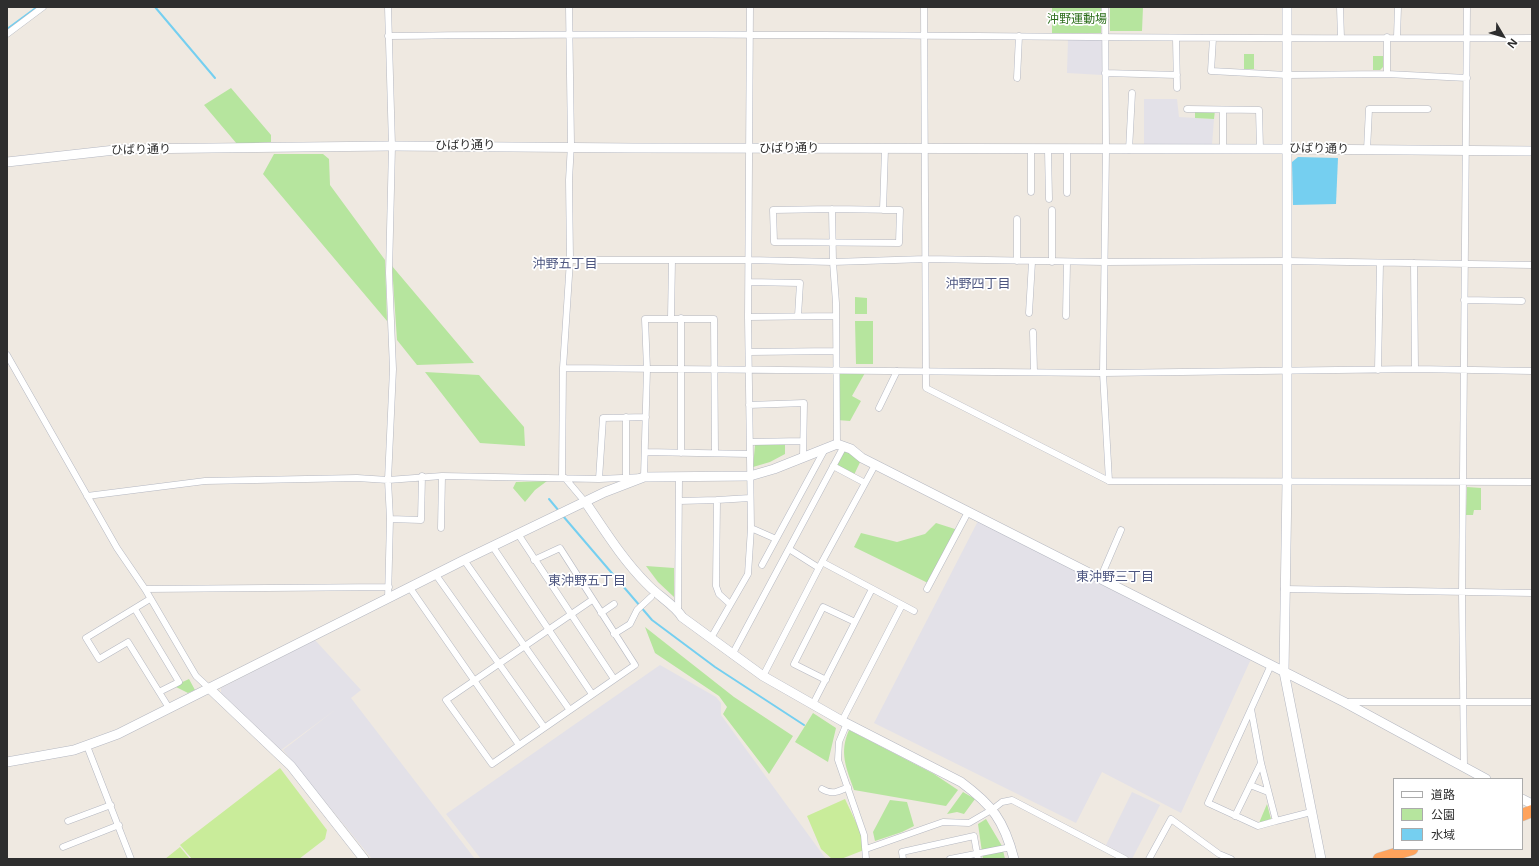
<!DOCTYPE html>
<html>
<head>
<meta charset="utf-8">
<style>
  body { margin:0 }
  #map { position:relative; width:1539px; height:866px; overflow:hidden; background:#efe9e1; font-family:"Open Sans","Noto Sans JP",sans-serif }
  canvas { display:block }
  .frame { position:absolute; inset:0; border:8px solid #2e2e2e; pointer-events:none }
  .legend { position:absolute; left:1393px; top:778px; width:130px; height:72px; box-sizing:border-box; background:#fff; border:1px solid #ababab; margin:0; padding:5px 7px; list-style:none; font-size:12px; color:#2e2e2e }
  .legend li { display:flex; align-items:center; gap:8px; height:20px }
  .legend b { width:20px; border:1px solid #ababab }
  .north { position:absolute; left:1483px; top:16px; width:40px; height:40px; -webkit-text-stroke:3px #fff; paint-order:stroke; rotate:128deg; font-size:11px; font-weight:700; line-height:16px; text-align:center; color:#2e2e2e }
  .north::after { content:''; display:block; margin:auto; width:14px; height:18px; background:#2e2e2e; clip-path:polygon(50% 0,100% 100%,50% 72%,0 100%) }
</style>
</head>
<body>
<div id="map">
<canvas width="1539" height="866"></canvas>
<div class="frame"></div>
<ul class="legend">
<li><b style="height:5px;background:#fff"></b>道路</li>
<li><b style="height:11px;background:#b6e59e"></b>公園</li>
<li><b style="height:11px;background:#75cff0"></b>水域</li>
</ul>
<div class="north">N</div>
</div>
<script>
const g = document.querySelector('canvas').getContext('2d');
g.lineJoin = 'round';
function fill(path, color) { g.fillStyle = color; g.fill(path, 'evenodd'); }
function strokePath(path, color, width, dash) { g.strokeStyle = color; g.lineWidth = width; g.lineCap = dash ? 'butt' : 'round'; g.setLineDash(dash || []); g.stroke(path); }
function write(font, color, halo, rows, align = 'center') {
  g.font = font + ' "Open Sans","Noto Sans JP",sans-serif'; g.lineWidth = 3.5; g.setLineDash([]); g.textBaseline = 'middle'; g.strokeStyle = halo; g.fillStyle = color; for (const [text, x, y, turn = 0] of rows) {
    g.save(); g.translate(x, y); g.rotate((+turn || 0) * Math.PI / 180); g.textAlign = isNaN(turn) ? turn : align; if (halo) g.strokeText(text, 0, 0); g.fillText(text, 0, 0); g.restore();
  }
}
const industrial = new Path2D(`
  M1068,39H1102V75L1067,73Z
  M1144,99H1177L1179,117L1214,119L1212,145H1144Z
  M978,521L1251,659L1181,813L1102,772L1076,823L874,723Z
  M315,640L361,690L351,698L475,859H372L283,750L335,710L281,750L221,693V688Z
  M660,665L716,697L721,703V715L826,859H481L446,814Z
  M1132,792L1160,805L1132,859L1106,845Z`);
const green = new Path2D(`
  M1052,7H1101V33H1052Z
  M1110,7H1143L1142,31H1110Z
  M1244,54H1254V69H1244Z
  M1373,56H1383V67L1380,70H1373Z
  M231,88L271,135V142L237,144L204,105Z
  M1215,110L1214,119L1195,118V111Z
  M274,154H323L329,159L330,185L385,260L387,321L263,174Z
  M392,266L474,363L417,365L397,340Z
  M855,297L867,298V314H855Z
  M855,321H873V364H856Z
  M837,371H866L852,396L861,401L850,421L837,420Z
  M425,372L479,375L524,427L525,446L480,443Z
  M785,443V454L770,462L753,467L755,445Z
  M844,446L862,458L853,477L833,466Z
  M547,481L535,490L525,502L513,488L516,482Z
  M1467,487L1481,488V510H1474L1473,515H1466Z
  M936,523L958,530L930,584L854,547L861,533L897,542L925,534Z
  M646,566L674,568V597L658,582Z
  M645,627L734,697L793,736L769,774L723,714L727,707L719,696L655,653Z
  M189,679L195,690L188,693L174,686Z
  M813,713L836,728L828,762L795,742Z
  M849,730L934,774L958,790L946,806L854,790C846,767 839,753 849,730Z
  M963,792L975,799L964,814L957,812L947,814Z
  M890,800L907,802L914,826L902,832L875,841L873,832Z
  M1267,804L1271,819L1259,823Z
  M986,819L1002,846L1005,859H983L978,824Z`);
const pitch = new Path2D(`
  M280,768L327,830L325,839L299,859H192L180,845Z
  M845,799L862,835L864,850L841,859H832L821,849L807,816Z
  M180,847L190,859H165Z`);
const water = new Path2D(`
  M1298,157L1338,158L1336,204L1293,205L1292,162Z`);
const stream = new Path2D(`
  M155,7L215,78
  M7,29L37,7
  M549,499L559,511
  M563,516L652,620L715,667L804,725`);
const street = new Path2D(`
  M388,7L392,146L389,273L393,369L388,480L390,519L388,599
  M924,7L926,388L1109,481L1532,482
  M1105,7L1106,150L1103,373L1109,481
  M1340,7L1341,38
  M7,34L43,7
  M388,36C769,31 1151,40 1532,38
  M1397,37L1398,7
  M1176,38L1177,88
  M1213,38L1211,71L1287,75L1387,74L1467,78
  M1105,73L1177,75
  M1387,74V37
  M1017,78L1019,36
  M1187,109L1259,110L1260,149
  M1223,110V149
  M1048,150L1049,199
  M1129,150L1132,93
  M1367,150L1369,109H1428
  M1031,192V150
  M1067,193V149
  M832,209L833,262L926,259L1105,262L1287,261L1532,265
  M832,209L900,210L899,243L774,242L773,210Z
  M883,210L885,149
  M1052,210V262
  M1017,219V261
  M570,260H749L833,262L836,303L837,444
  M1414,263L1415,369
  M749,282L800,283L798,316
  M1464,300L1522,301
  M1029,313L1032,262
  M1066,316L1067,262
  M748,317L836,316
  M671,318L672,260
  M1033,332L1034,372
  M749,352L836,351
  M7,355L117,548L145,589L196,676L210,689
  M563,368L1103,373L1415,369L1532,371
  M1378,370L1380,263
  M749,405L804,403L803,457
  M879,408L897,371
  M626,417V478
  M750,442L803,441
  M645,452L750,454
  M681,453V318
  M833,466L865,483
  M562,478L563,368L570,260L569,180L571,144L569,7
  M565,478L586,503
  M599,479L603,418L646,417
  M87,496L205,481L357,478L388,480L442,476L599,479L644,477L647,369L645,319H714L715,453
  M679,501L717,500
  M390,519L421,520L422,476
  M441,528L442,476
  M751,528L776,539
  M518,534L614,679
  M493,547L592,694
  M789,549L819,568
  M464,560L569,709
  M534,560L560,548L635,665L492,764L446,700L592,600
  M822,562L875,465
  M762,565L825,449
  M436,575L544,727
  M1100,579L1121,530
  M410,588L519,745
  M145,589L389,587
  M927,589L968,512
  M1284,589L1532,593
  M150,599L86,638L99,659L128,642L169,708
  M730,604L719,594L716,586L717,500L750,498
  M135,609L179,682L159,692
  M678,610L679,478
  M601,613L614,604
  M614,634L630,624L637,610L651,597
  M711,638L748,574L751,528L748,317L750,7
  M732,655L844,446
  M1271,665L1251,709L1261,763L1276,821L1311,812
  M763,676L822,562L914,611
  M826,680L794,664L823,607L855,622
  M1346,702H1532
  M813,704L872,589
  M1251,709L1208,803L1258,826L1276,821
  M842,721L902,605
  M847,723L839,742L838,760L864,835L866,859
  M87,746L131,859
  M1464,767L1462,593L1467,7
  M1250,785L1268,792
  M822,789C832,795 838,792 848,787
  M1235,816L1261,763
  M68,821L111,805
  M63,847L119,825
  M866,849L943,822L969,823L993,809L1002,802L1012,800L1125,859
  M903,859L902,852L974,836L978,859
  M950,859L1011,847
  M1149,859L1171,819L1219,854L1231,859`);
const secondary = new Path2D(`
  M1287,7V483L1284,672L1321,859
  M7,162L124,149L392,146L633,148L1288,149L1532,151
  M586,503C605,531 623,560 647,584C657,595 676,606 682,617L763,676L842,721L961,782C992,805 1004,820 1014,859
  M210,689L291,766L364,859
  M7,762L74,750L118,734L464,560L605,492L644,477L750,476L774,469L837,444L851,449L862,458L1344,702L1486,779
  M1522,799L1532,804`);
const highway = new Path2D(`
  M1522,815L1532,811
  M1379,859L1412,849`);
const parkNames = [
  ["沖野運動場",1077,20]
];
const streetNames = [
  ["ひばり通り",465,146],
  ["ひばり通り",789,149],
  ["ひばり通り",1319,149,1],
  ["ひばり通り",141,150,-1]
];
const neighbourhoodNames = [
  ["沖野五丁目",565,264],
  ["沖野四丁目",978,284],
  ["東沖野三丁目",1115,577],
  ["東沖野五丁目",587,581]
];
fill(industrial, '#e3e1e8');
fill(green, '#b6e59e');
fill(pitch, '#c9ec9a');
fill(water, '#75cff0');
strokePath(stream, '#75cff0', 2);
strokePath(street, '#b4b7c1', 7);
strokePath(secondary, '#b4b7c1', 10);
strokePath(highway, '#c9c9c9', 13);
strokePath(street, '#fff', 6);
strokePath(secondary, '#fff', 9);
strokePath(highway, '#ffa35c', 12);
write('12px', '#2c6e1b', '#fff', parkNames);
write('12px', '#2e2e2e', '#fff', streetNames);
write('13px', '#4d5680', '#fff', neighbourhoodNames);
</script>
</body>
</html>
